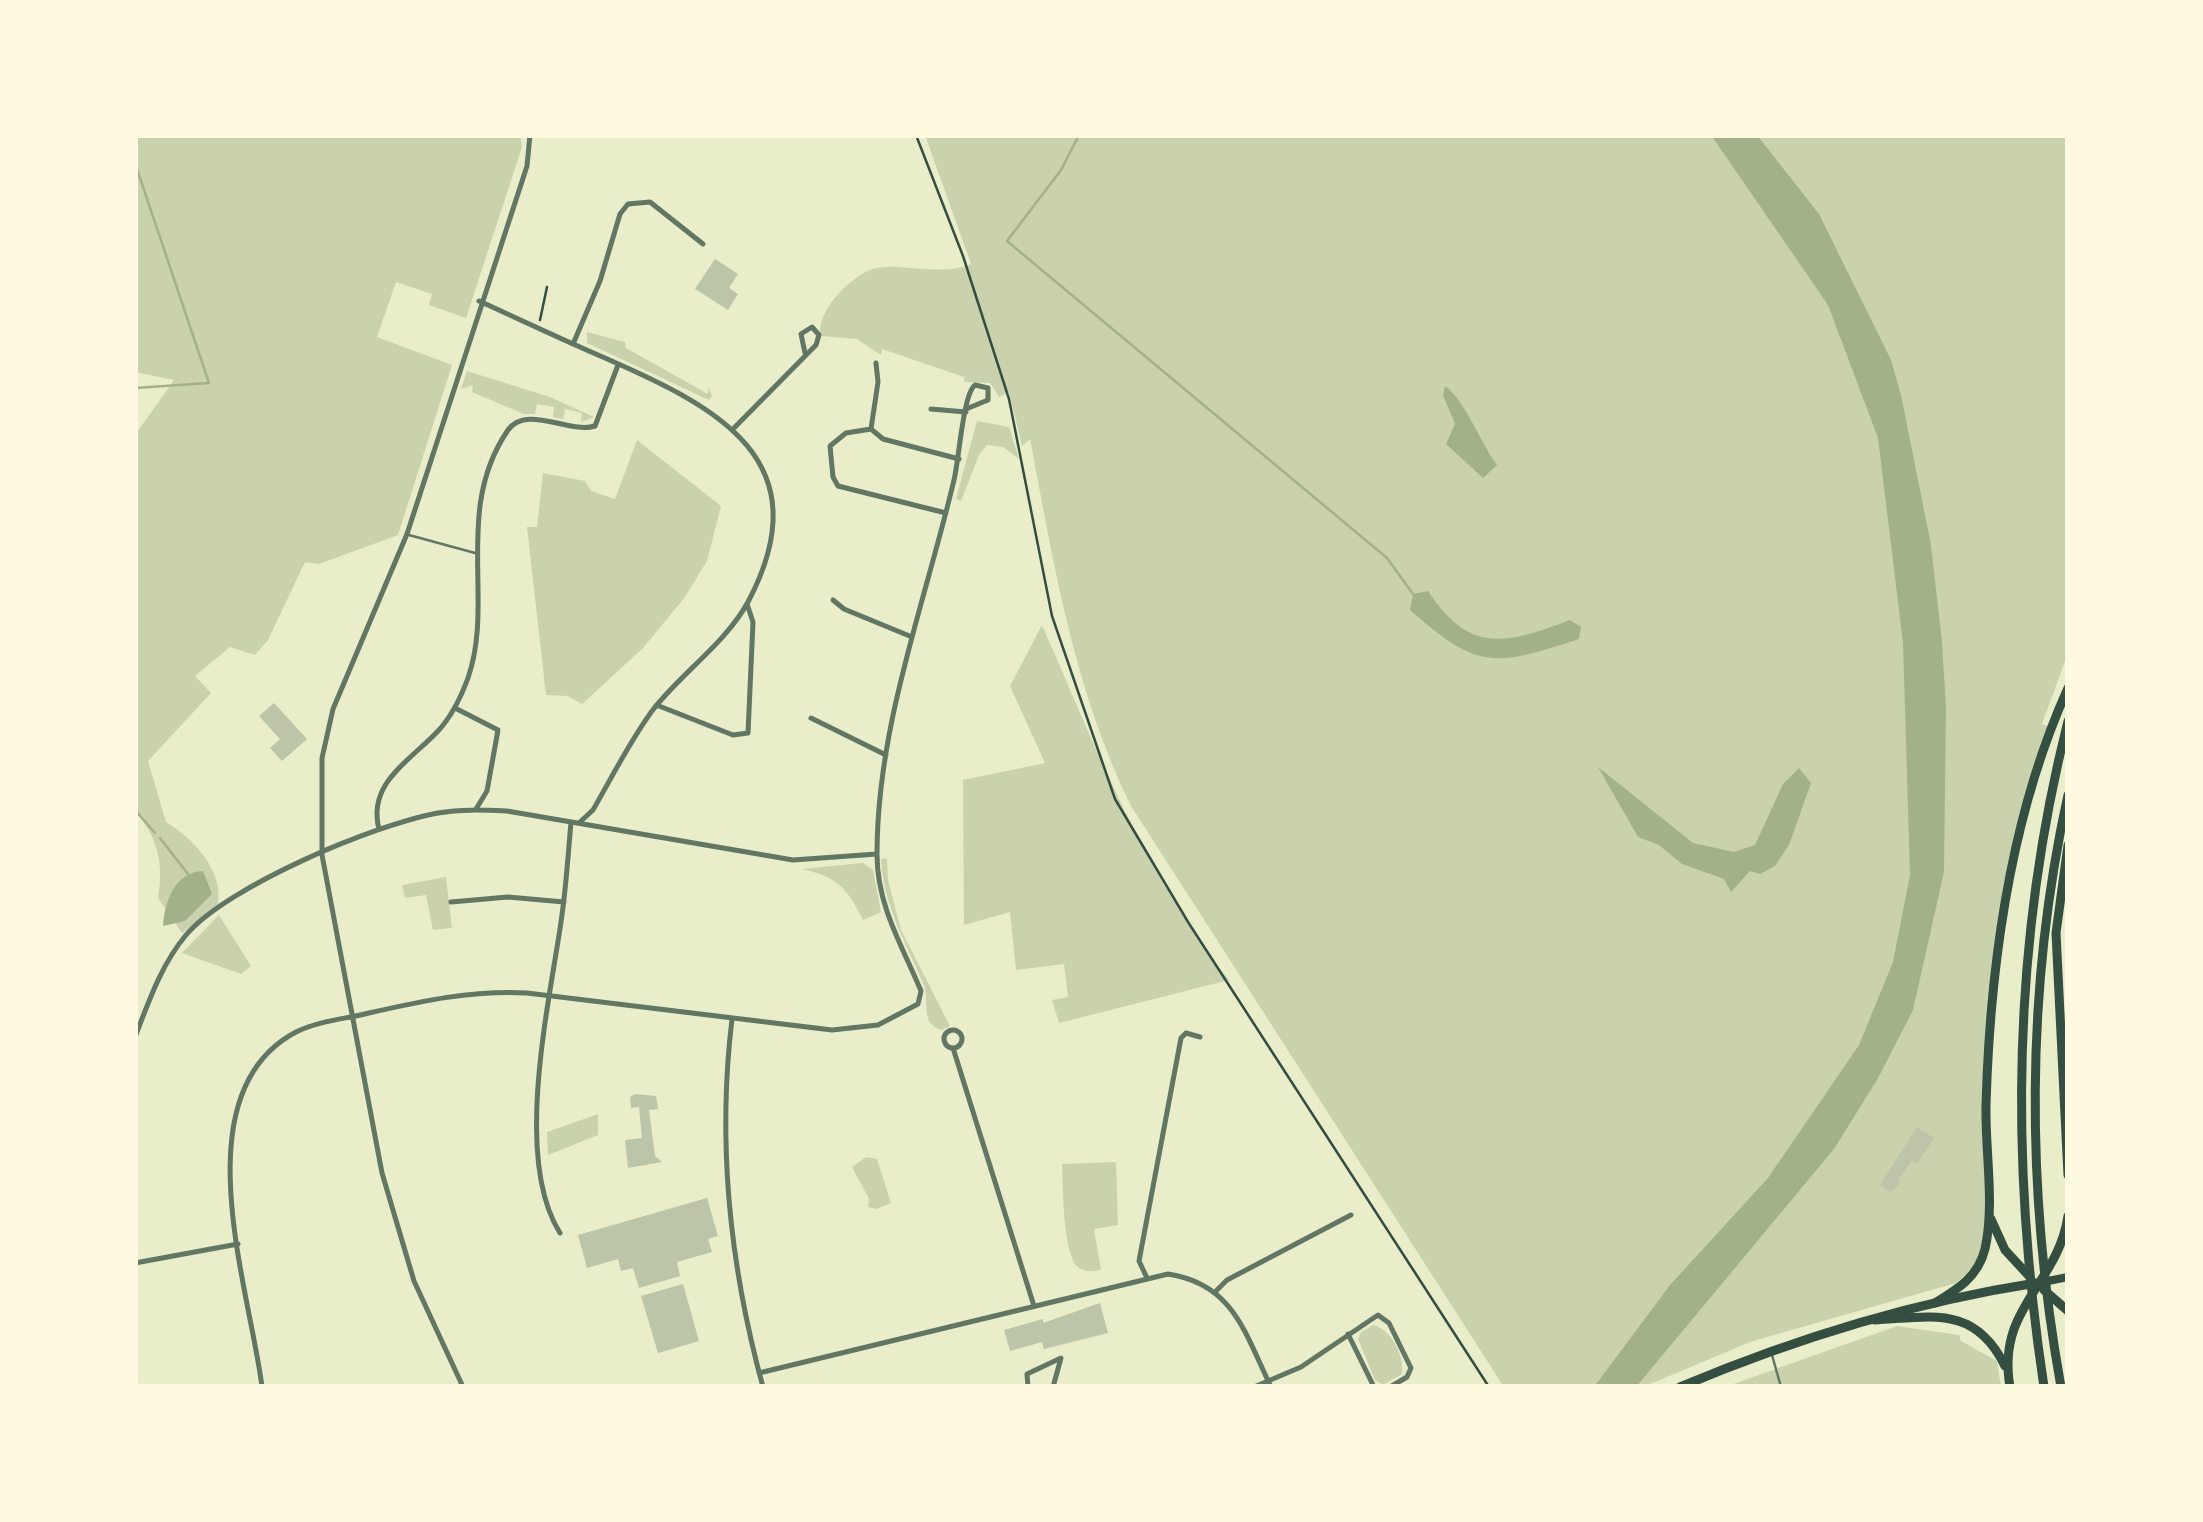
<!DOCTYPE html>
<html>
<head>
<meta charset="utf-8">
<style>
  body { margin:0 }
  #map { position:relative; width:2203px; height:1522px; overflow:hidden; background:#e9edc9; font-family:"Nunito Sans",sans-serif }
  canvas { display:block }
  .frame { position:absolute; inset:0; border:138px solid #fefae0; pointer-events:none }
</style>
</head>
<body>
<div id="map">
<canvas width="2203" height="1522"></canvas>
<div class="frame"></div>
</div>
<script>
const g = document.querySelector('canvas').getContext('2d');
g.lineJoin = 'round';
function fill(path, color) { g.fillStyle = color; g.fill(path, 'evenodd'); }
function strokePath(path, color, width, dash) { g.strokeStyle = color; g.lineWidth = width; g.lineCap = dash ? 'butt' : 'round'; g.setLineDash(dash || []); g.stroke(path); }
const green = new Path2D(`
  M135,135H520L522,147L466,318L429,305L432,294L396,282L377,337L452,365L398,535L319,564L305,562L268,640L255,655L230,647L195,676L211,693L148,761L166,822C193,838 224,871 218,904L182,933L158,898C164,863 158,838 135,811V435L174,380L135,372Z
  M925,135H2068V653L2042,724L2048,726L2006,882L1988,1071V1229C1983,1254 1976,1267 1956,1283L1750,1342L1643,1387H1504L1131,806C1074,690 1054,565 1030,439L1022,446L1009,392L999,397L990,383L964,382V377L882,349L881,355L857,339L821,336C815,313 848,279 870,270C896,260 938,278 971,264Z
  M587,332L625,342L626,348L708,394V387L712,396L709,400L587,343Z
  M467,371L550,397L594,417L581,422L582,413L565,409L563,419L553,417L554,407L537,404L535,414H524L472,392L473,385L461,389Z
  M977,421L1009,427L1019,459L1003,447L987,445L979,455L961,501L956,499Z
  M637,440L721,506L707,561L685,597L643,648L582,704L568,696L546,695L527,527H537L543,473L585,481L591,491L615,499Z
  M1042,625C1094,744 1147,880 1229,980L1059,1023L1052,1000L1068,997L1064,964L1016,970L1010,912L964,925L963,780L1045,763L1010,686Z
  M887,858L888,880L901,930L950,1026L942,1030C919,1024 930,1001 924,985C906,943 884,907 881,859Z
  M863,863L873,870L881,912L863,920C847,887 837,877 802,869Z
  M446,877L452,928L433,930L426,895L405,898L402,885Z
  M219,915L251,966L241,974L182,953Z
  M598,1114V1135L548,1155L547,1132Z
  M866,1157L877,1159L891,1203L876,1209L868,1207L869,1199L852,1167Z
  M1116,1162L1118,1225L1094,1229L1101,1270C1094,1271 1084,1273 1078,1267C1063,1255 1063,1185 1062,1164Z
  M1373,1325C1391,1329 1405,1356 1402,1374L1383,1385L1375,1380L1358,1339L1361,1332Z
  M1897,1326L1959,1335L1961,1341L1997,1361L2001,1387H1725Z`);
const water = new Path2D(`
  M1711,135H1757L1819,214L1891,360L1901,395L1931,545L1942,642L1946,706L1944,872L1913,1010L1877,1080L1834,1149L1636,1387H1594L1670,1285L1768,1178L1859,1045L1893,962L1910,875L1903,643L1878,438L1828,305Z
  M1445,386C1465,400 1480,442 1497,465L1483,478L1446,444L1455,424L1443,395Z
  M1428,591C1470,655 1506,644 1570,620L1581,627L1579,639C1493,667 1478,670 1410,610L1413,594Z
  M1598,767L1693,843L1734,852L1755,845L1783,784L1799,768L1811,783L1789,845L1775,866L1760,874L1750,871L1731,892L1724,879L1682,864L1659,845L1638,837Z
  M203,871L212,894L185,921L163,926C165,902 174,872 203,871Z`);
const stream = new Path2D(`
  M1079,135L1061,170L1007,241L1387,558L1413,594
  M135,163L209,383L135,388
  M135,810L155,833
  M160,838L188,874`);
const building = new Path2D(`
  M715,259L738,274L729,288L738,294L728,310L695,289Z
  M274,703L307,739L282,761L270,748L280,739L259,716Z
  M635,1094L656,1096L658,1109L649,1110L655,1156L662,1162L628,1168L625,1140L642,1138L639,1107L631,1108L630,1097Z
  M1917,1127L1934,1138L1917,1164L1912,1160L1898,1180L1901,1182L1891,1192L1880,1185Z
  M707,1198L718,1236L708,1239L712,1252L677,1262L680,1276L639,1288L633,1268L621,1271L618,1259L587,1268L578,1235Z
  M683,1284L699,1341L658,1353L641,1296Z
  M1100,1303L1108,1333L1044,1349L1042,1342L1010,1351L1004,1330L1043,1319V1323Z`);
const path = new Path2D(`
  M916,135L963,256L1009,399L1052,616L1115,799L1188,922L1489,1387
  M540,320L547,287`);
const service = new Path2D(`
  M409,535L475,553
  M1772,1355L1781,1387`);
const minor = new Path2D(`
  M479,301C521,320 563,340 605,358C717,407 823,460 748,602C725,644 680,674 652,711C630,741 612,777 593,810L580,822
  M573,344L600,281L620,214L628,204L650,202L703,244
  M931,409L966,412
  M734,428L816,345L819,335L812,327L801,334L805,353
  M871,429L846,433L830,446L833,477L838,486L946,513
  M871,429L883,439L959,459
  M871,429L878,382L876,363
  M833,600L844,609L912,637
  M659,706L733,735L748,733L753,622L747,604
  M455,708L498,730L487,791L476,809
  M811,718L886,755
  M379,829C367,783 410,761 438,731C452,716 461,697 468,678C495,601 453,510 508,430C526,404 569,434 595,426L618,365
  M451,902L508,897L564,902
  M732,1019C717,1143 730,1267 763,1387
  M944 1039a9 9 0 1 1 18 0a9 9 0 1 1-18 0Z
  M135,1037C149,1001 161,965 186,935C228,886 373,825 438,813C461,809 483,810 507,811L793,860L877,854
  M953,1048L1034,1306
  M560,1233C513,1159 549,1005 561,922C566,889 568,856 571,822
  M135,1263L238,1244
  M1147,1278L1139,1261L1181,1038L1186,1033L1200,1037
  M1216,1291L1227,1280L1351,1215
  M1348,1334L1374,1387
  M759,1373L1168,1274C1234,1284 1245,1334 1271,1387
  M262,1387C250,1289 180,1093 296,1032C318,1021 345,1019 369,1013C422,1001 472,990 527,993L832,1030L878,1025L918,1004L921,991C902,945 877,906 877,854C877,726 925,603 954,480C959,460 963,394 975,385L988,388V400L966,409
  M463,1387L414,1281L382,1173L322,855V758L333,709L407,534L527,166L530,135
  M1028,1387L1027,1374L1061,1358L1053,1387
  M1254,1387L1301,1367L1378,1315L1389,1323L1411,1368L1407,1377L1390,1387`);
const secondary = new Path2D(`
  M2043,1282L2068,1277`);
const primary = new Path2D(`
  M1680,1387C1794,1339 1914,1302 2036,1283`);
const trunk = new Path2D(`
  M2068,845L2056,933L2068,1175
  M1991,1219L2005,1250L2029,1276
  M2044,1290L2068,1311
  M1935,1303C1958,1289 1978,1277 1985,1249C1995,1204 1985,1151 1986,1105C1990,965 2010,816 2068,688
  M1874,1320C1933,1317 1975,1305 2005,1366
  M2010,1387C1996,1307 2058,1285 2068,1216
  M2044,1387C2010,1162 2012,942 2068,721
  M2061,1387C2026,1192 2025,989 2068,795`);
fill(green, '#cad2ad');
fill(water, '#a3b18a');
strokePath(stream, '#a3b18a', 2.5);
fill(building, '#bcc5a7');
strokePath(path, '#344e41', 2.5);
strokePath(service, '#617663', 2.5);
strokePath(minor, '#617663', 5);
strokePath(secondary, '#344e41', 8);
strokePath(primary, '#344e41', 9);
strokePath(trunk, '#344e41', 9);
</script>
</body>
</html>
